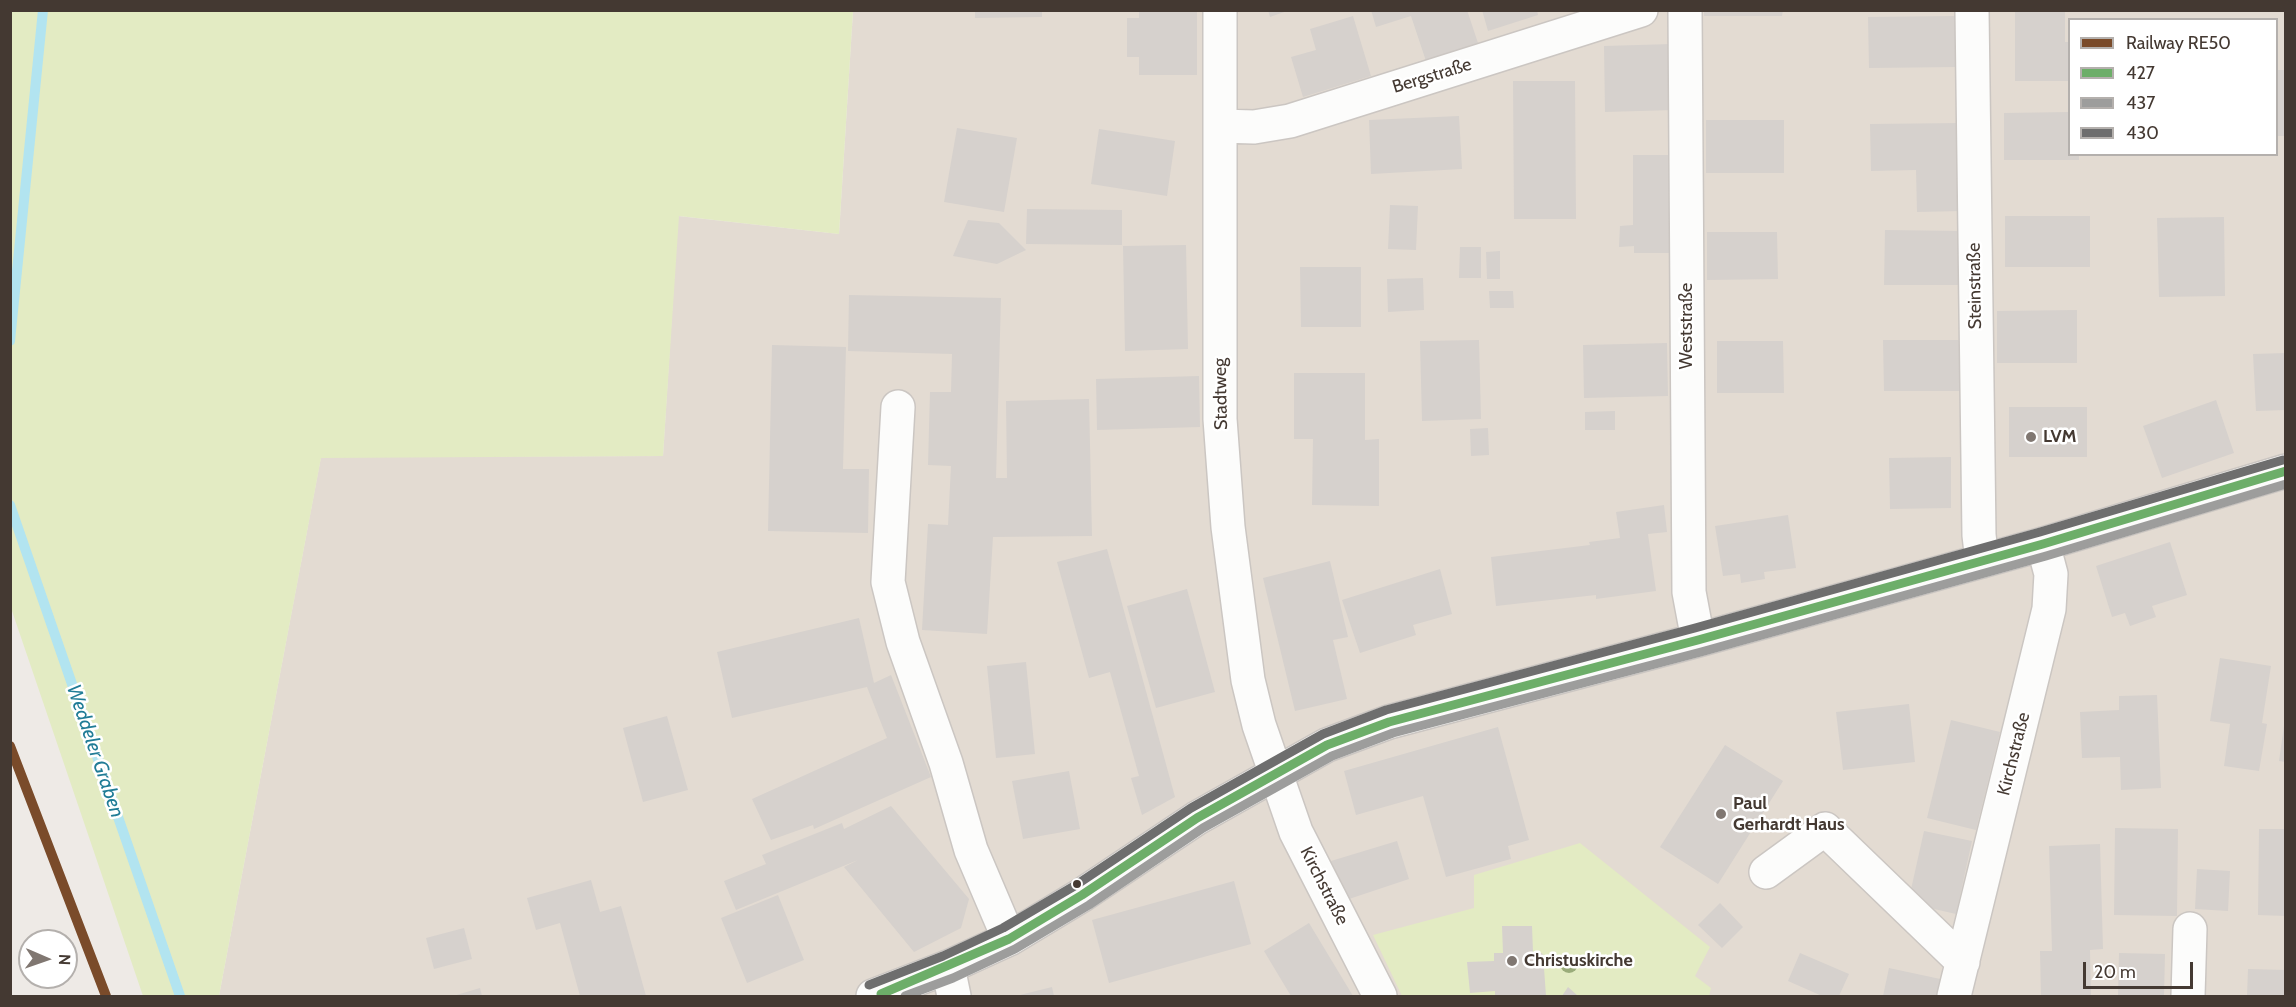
<!DOCTYPE html>
<html>
<head>
<meta charset="utf-8">
<style>
  body { margin:0 }
  #map { position:relative; width:2296px; height:1007px; overflow:hidden; background:#eeeae6; font-family:Cabin,sans-serif }
  canvas { display:block }
  .frame { position:absolute; inset:0; border:12px solid #443932; pointer-events:none }
  .legend { position:absolute; left:2068px; top:18px; width:210px; height:138px; box-sizing:border-box; background:#fff; border:2px solid #b4b0ad; margin:0; padding:8px 10px; list-style:none; font-size:18px; color:#443932 }
  .legend li { display:flex; align-items:center; gap:12px; height:30px }
  .legend b { width:30px; border:2px solid #b4b0ad }
  .north { position:absolute; left:18px; top:929px; width:60px; height:60px; box-sizing:border-box; background:#fff; border:2px solid #b4b0ad; border-radius:50%; rotate:92deg; font-size:16px; font-weight:700; line-height:24px; text-align:center; color:#443932 }
  .north::after { content:''; display:block; margin:auto; width:21px; height:27px; background:#807771; clip-path:polygon(50% 0,100% 100%,50% 72%,0 100%) }
  .scale { position:absolute; left:2083px; top:962px; width:110px; height:27px; box-sizing:border-box; border:3px solid #443932; border-top:0; padding-left:8px; font-size:18px; line-height:21px; white-space:nowrap; color:#443932; -webkit-text-stroke:4px #fff; paint-order:stroke }
</style>
</head>
<body>
<div id="map">
<canvas width="2296" height="1007"></canvas>
<div class="frame"></div>
<ul class="legend">
<li><b style="height:8px;background:#7a4b2a"></b>Railway RE50</li>
<li><b style="height:8px;background:#6dae69"></b>427</li>
<li><b style="height:8px;background:#9d9d9c"></b>437</li>
<li><b style="height:8px;background:#6e6e6e"></b>430</li>
</ul>
<div class="north">N</div>
<div class="scale">20 m</div>
</div>
<script>
const g = document.querySelector('canvas').getContext('2d');
g.lineJoin = 'round';
function fill(path, color) { g.fillStyle = color; g.fill(path, 'evenodd'); }
function strokePath(path, color, width, dash) { g.strokeStyle = color; g.lineWidth = width; g.lineCap = dash ? 'butt' : 'round'; g.setLineDash(dash || []); g.stroke(path); }
function write(font, color, halo, rows, align = 'center') {
  g.font = font + ' Cabin,sans-serif'; g.lineWidth = 5; g.setLineDash([]); g.textBaseline = 'middle'; g.strokeStyle = halo; g.fillStyle = color; for (const [text, x, y, turn = 0] of rows) {
    g.save(); g.translate(x, y); g.rotate((+turn || 0) * Math.PI / 180); g.textAlign = isNaN(turn) ? turn : align; if (halo) g.strokeText(text, 0, 0); g.fillText(text, 0, 0); g.restore();
  }
}
const residential = new Path2D(`
  M853,11H2285V996H219L321,457L663,456L678,216L839,234ZM2070,20H2276V154H2070Z`);
const green = new Path2D(`
  M10,11H853L839,234L679,216L663,456L321,458L219,996H143L11,608Z
  M1580,843L1710,947L1695,976L1711,988L1709,996H1402L1373,935L1474,908V875Z`);
const stream = new Path2D(`
  M10,341L43,10
  M10,505L180,996`);
const building = new Path2D(`
  M975,10H1042V17L975,18Z
  M1139,10H1197V75H1139V57H1127V18H1139Z
  M1268,10H1287V11L1270,17Z
  M1371,10H1467L1478,43L1426,61L1411,16L1376,27Z
  M1482,10H1537L1538,15L1488,31Z
  M1704,10H1783L1782,16H1704Z
  M2015,10H2065V42H2070V81H2015Z
  M1353,16L1371,76L1303,97L1291,57L1316,50L1310,29Z
  M1956,16L1957,67L1869,68L1868,17Z
  M1672,44L1674,110L1605,112L1604,46Z
  M2276,70H2286V136H2276Z
  M1513,81H1575L1576,219H1514Z
  M2070,112V154H2079V160H2004V113Z
  M1459,116L1462,169L1371,174L1369,120Z
  M1706,120H1784V173H1706Z
  M1961,123L1962,211L1917,212L1916,170L1871,171L1870,124Z
  M957,128L1017,138L1004,212L944,202Z
  M1099,129L1175,141L1167,196L1091,184Z
  M1633,155H1672L1673,253H1634V246L1619,247L1620,226L1633,225Z
  M1390,205L1418,206L1416,250L1388,249Z
  M1027,209L1122,210V245L1026,244Z
  M2005,216H2090V267H2005Z
  M2224,217L2225,296L2159,297L2157,218Z
  M968,220L999,223L1026,250L997,264L953,256Z
  M1885,230L1962,231V285H1884Z
  M1707,232H1777L1778,279L1707,280Z
  M1186,245L1188,349L1125,351L1123,246Z
  M1460,247H1481V278H1459Z
  M1500,251V279H1487L1486,252Z
  M1300,267H1361V327H1301Z
  M1423,278L1424,310L1388,312L1387,279Z
  M1489,291H1513L1514,308H1490Z
  M849,295L1001,298L996,478H1007L1006,401L1089,399L1092,536L993,537L987,634L922,630L928,524L948,525L951,466L928,465L930,392H951L952,354L848,351Z
  M2077,310V363H1997V311Z
  M1479,340L1481,419L1422,421L1420,341Z
  M1883,340H1964V391H1884Z
  M1717,341H1783L1784,393H1717Z
  M1667,343L1668,396L1584,398L1583,345Z
  M772,345L846,347L843,469H869L868,533L768,531Z
  M2286,353V410L2256,411L2253,354Z
  M1294,373H1365V440L1379,439V506L1312,505L1313,439H1294Z
  M1199,376L1200,427L1097,430L1096,379Z
  M2216,400L2234,453L2162,478L2143,426Z
  M2009,407H2087V457H2009Z
  M1615,411V430H1585V412Z
  M1488,428L1489,455L1471,456L1470,429Z
  M1951,457V508L1890,509L1889,458Z
  M1664,505L1667,532L1648,534L1656,591L1596,599V595L1496,606L1491,557L1590,545L1589,542L1620,538L1616,512Z
  M1788,515L1796,568L1764,572L1765,579L1741,583L1740,574L1723,576L1715,526Z
  M2170,542L2187,595L2152,606L2156,617L2130,626L2125,613L2112,617L2096,566Z
  M1107,549L1175,797L1142,815L1131,778L1139,776L1110,672L1089,678L1057,562Z
  M1330,561L1348,637L1333,640L1347,699L1295,711L1263,578Z
  M1440,569L1452,614L1413,625L1416,635L1360,653L1342,600Z
  M1187,589L1215,692L1156,708L1127,606Z
  M859,618L874,683L891,675L931,777L814,829L813,825L771,840L752,799L887,738L867,687L732,718L717,652Z
  M2220,658L2271,666L2262,723L2267,724L2259,771L2224,766L2230,724L2210,721Z
  M1026,662L1035,754L996,758L987,666Z
  M2157,695L2161,788L2121,790L2120,757L2082,758L2080,712L2119,710V696Z
  M1909,704L1915,762L1843,770L1836,712Z
  M667,716L688,790L643,802L623,728Z
  M1951,720L2000,732L1976,830L1927,818Z
  M2284,726H2286V762L2279,761Z
  M1498,727L1529,840L1508,846L1511,859L1446,877L1423,796L1356,815L1344,771Z
  M1725,745L1783,781L1718,884L1660,847Z
  M1069,771L1080,829L1023,839L1012,781Z
  M891,806L969,899L961,928L914,952L844,867L858,860L736,910L724,881L766,864L762,855L842,823L844,829Z
  M2115,828L2178,829L2177,916L2114,915Z
  M2259,829H2286V916L2258,915Z
  M1924,831L1972,841L1956,914L1908,903Z
  M1397,841L1409,879L1349,899L1331,861Z
  M2100,844L2103,949L2090,950L2091,996H2041L2040,951H2052L2049,846Z
  M2197,869L2230,871L2228,911L2195,909Z
  M591,880L600,912L621,906L646,996H580L560,923L536,930L527,898Z
  M1234,881L1251,944L1109,983L1092,920Z
  M778,895L804,960L747,983L721,918Z
  M1720,903L1743,927L1722,948L1698,925Z
  M1309,923L1353,996H1291L1264,951Z
  M1502,926H1532L1533,952H1539L1543,954L1546,996H1495V991L1470,993L1467,962L1494,961V953H1503Z
  M464,928L472,959L434,969L426,938Z
  M1800,953L1849,974L1839,996H1822L1788,981Z
  M2119,953L2165,954L2164,996H2118Z
  M1889,968L1945,980L1942,996H1883Z
  M2248,969L2286,970V996H2247Z
  M1052,987L1054,996H1016Z
  M1568,987L1578,996H1562Z
  M480,988L482,996H453Z`);
const minor = new Path2D(`
  M1220,10V419L1228,527L1248,680L1259,725L1296,832L1380,996
  M1685,10L1689,592L1698,640
  M1972,10L1979,535L1982,561
  M1220,126L1254,127L1290,121L1641,10
  M898,407L888,582L903,642L946,763L971,850L1009,939
  M1766,872L1825,829L1963,962
  M948,967L954,996
  M873,996L948,967L1009,939L1082,895L1197,818L1327,745L1389,722L1698,640L2043,544L2286,471
  M1954,996L2049,609L2051,574L2043,544
  M2188,996L2190,929`);
const bus1 = new Path2D(`
  M881,994L1009,939L1082,895L1197,818L1327,745L1389,722L1698,640L2043,544L2286,471`);
const bus2 = new Path2D(`
  M905,996L953,978L1015,949L1089,905L1203,828L1332,756L1393,733L1701,652L2046,556L2286,484`);
const bus3 = new Path2D(`
  M869,985L943,956L1003,928L1076,885L1191,808L1323,734L1386,710L1695,628L2040,532L2283,460`);
const rail1 = new Path2D(`
  M10,746L106,996`);
const trees = [
  [1569,964]
];
const markers = [
  [2031,437,6,"#807771"],
  [1721,814,6,"#807771"],
  [1077,884,5,"#443932"],
  [1512,961,6,"#807771"]
];
const streetNames = [
  ["Bergstraße",1432,76,-17],
  ["Steinstraße",1975,286,-91],
  ["Weststraße",1687,326,-90],
  ["Stadtweg",1221,394,-91],
  ["Kirchstraße",2014,754,-76],
  ["Kirchstraße",1324,886,63]
];
const poiNames = [
  ["LVM",2043,437],
  ["Paul",1733,804],
  ["Gerhardt Haus",1733,825],
  ["Christuskirche",1524,961]
];
const waterNames = [
  ["Weddeler Graben",95,751,71]
];
fill(residential, '#e3dbd2');
fill(green, '#e3ebc3');
strokePath(stream, '#b2e4f0', 10);
fill(building, '#d6d1cd');
strokePath(minor, '#cbc6c2', 36);
strokePath(minor, '#fcfcfb', 33);
strokePath(bus1, '#6dae69', 9);
strokePath(bus2, '#9d9d9c', 9);
strokePath(bus3, '#6e6e6e', 9);
strokePath(rail1, '#7a4b2a', 10);
g.fillStyle = '#9aac7a';
for (const [x, y] of trees) { g.beginPath(); g.arc(x, y, 9, 0, 2 * Math.PI); g.fill(); }
for (const [x, y, r, color] of markers) { const dot = new Path2D(); dot.arc(x, y, r, 0, 2 * Math.PI); g.fillStyle = color; g.fill(dot); strokePath(dot, '#fff', 2); }
write('18px', '#443932', '#fff', streetNames);
write('bold 18px', '#443932', '#fff', poiNames, 'left');
write('italic 20px', '#207c96', '#fff', waterNames);
</script>
</body>
</html>
